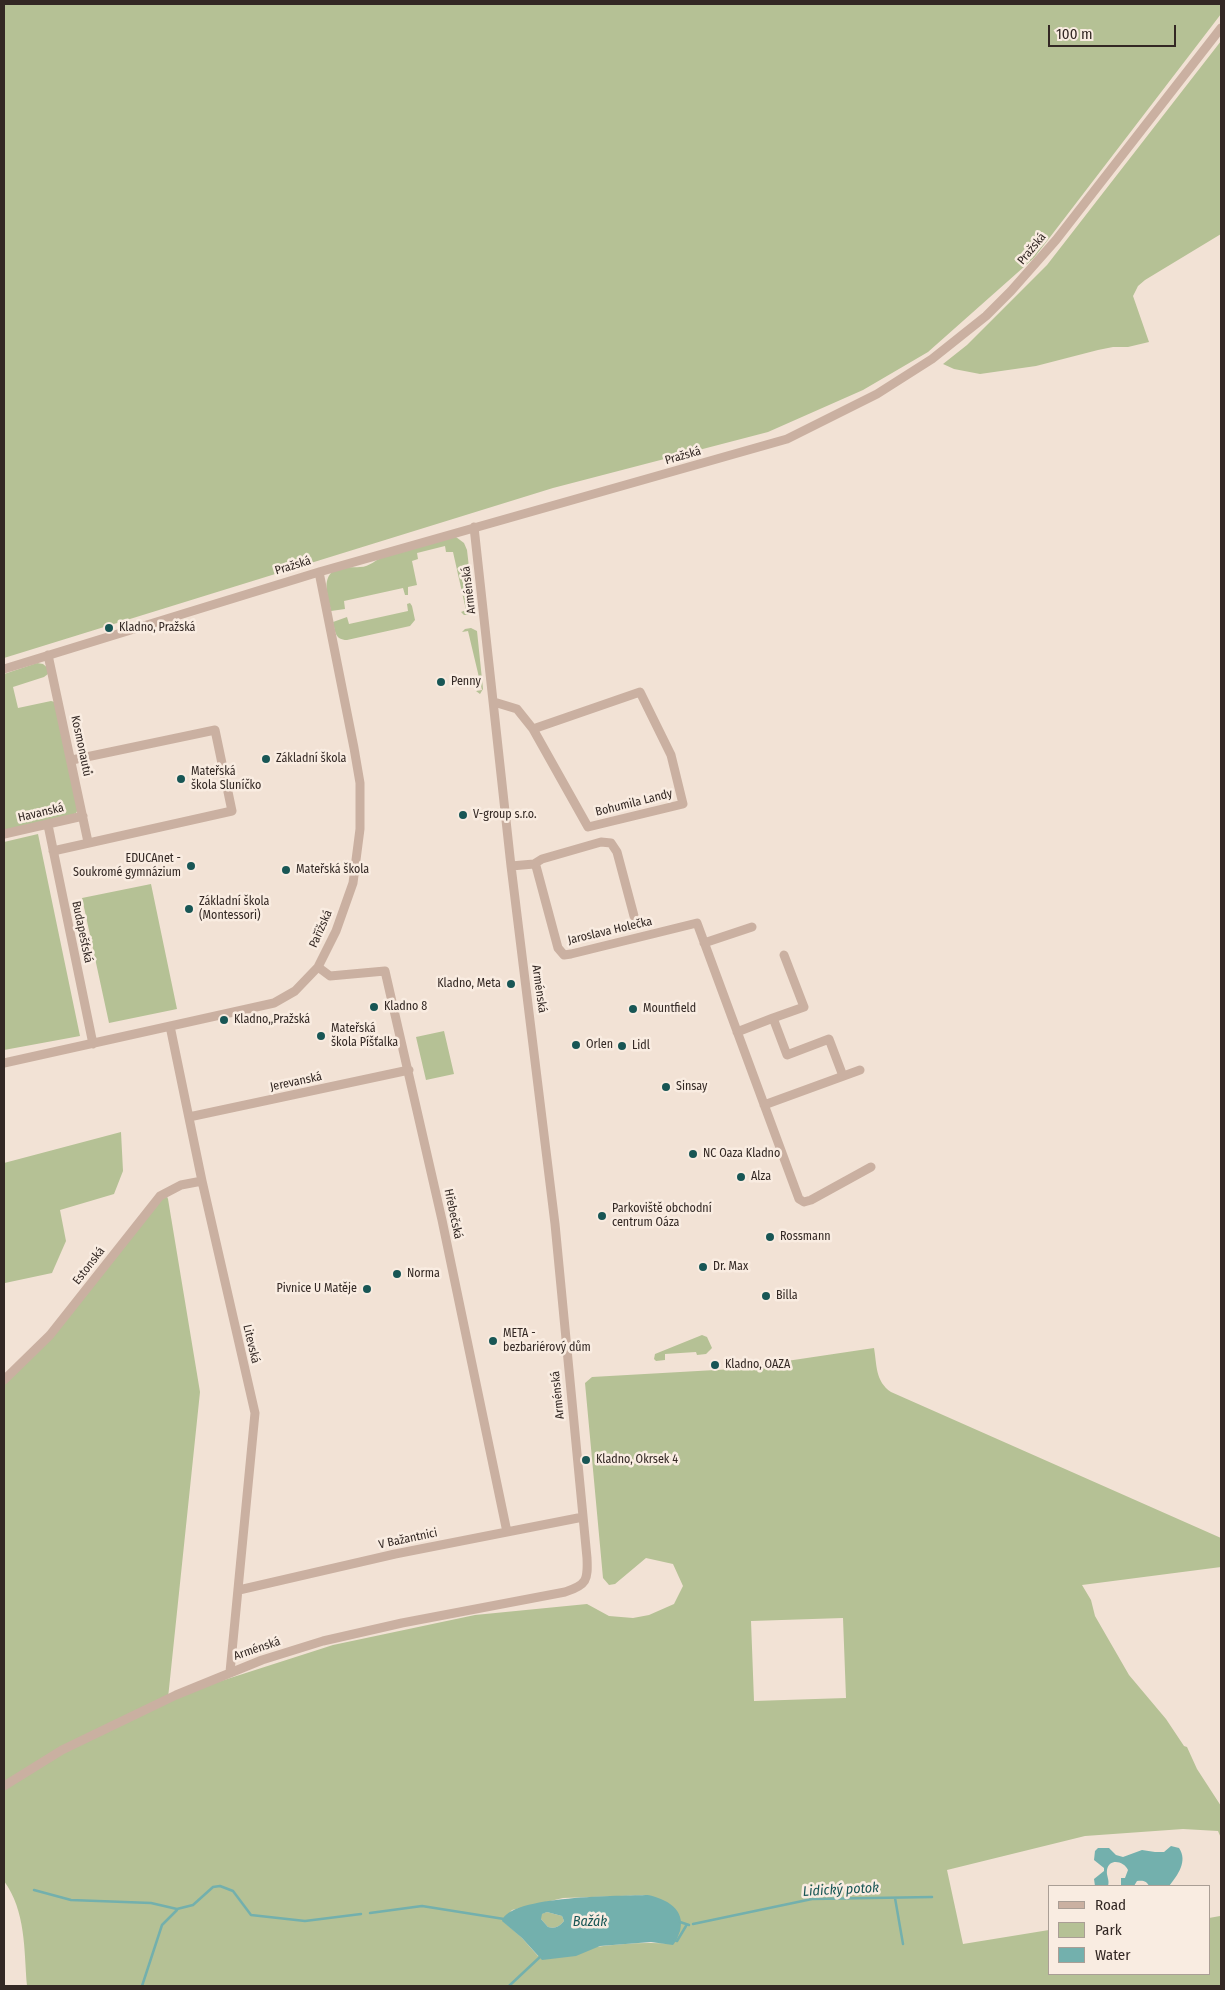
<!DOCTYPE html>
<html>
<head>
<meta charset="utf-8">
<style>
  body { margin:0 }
  #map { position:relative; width:1225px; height:1990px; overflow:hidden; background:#f2e2d5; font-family:"Fira Sans Condensed",sans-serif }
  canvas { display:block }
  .frame { position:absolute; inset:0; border:5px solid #332824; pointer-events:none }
  .legend { position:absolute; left:1048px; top:1885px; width:162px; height:90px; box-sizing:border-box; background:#f9ece1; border:1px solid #aa9e95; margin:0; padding:6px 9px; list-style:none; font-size:15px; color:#332824 }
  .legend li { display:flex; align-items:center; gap:10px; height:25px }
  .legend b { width:25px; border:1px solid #aa9e95 }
  .scale { position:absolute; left:1048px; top:25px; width:128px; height:22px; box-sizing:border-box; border:2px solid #332824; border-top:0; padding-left:6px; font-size:15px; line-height:18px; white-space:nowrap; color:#332824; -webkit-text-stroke:4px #f9ece1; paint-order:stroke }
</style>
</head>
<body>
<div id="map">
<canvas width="1225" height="1990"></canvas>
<div class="frame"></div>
<ul class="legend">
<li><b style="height:6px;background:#cab0a1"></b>Road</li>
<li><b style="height:14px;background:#b5c195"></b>Park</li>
<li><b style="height:14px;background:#73b0ad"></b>Water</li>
</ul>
<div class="scale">100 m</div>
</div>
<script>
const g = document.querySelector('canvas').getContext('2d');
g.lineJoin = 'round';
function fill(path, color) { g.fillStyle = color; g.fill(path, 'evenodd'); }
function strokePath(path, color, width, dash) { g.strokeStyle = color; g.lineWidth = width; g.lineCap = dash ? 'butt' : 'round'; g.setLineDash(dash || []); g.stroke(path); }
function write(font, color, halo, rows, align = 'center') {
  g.font = font + ' "Fira Sans Condensed",sans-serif'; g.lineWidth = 5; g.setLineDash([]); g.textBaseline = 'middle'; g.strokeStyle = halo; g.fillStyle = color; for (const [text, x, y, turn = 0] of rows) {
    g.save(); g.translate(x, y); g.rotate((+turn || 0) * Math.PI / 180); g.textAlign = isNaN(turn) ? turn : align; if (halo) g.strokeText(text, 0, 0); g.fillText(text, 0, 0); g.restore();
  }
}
const green = new Path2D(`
  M4,4H1221V14L1034,258L928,352L863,390L768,432L553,488L4,658Z
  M1221,41V234L1145,280L1138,286L1133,296L1149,342L1128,347H1113L1098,350L1036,366L980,374L954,369L943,364L967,345L1047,265Z
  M456,537L464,543L467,550L474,611L471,615H464L461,612L466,610L453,552H446L445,546L417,553L418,559L412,561L417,585L408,587V595H405L403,588L344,601L345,609L331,611C329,599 322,583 331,573C339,565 351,568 360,567C370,567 376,559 385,556C407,547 433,543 456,537Z
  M410,603L412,606L415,620L410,626L347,640C335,640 335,631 333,622L347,617L349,624L408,611L407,604Z
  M471,628L477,631L483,689L480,694L476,691L482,690L468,631L462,632L465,629Z
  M37,663L43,664L49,669L48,674L44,677L13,687L18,708L51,701L55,702L79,808L76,813L70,816L4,831V674Z
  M38,834L80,1036L4,1050V842Z
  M151,884L177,1009L109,1023L82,898Z
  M444,1031L454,1074L426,1080L416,1037Z
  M121,1132L123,1171L114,1194L60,1210L66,1241L52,1273L5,1283L4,1315V1163Z
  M166,1194L168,1199L200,1392L168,1698L333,1645L475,1615L587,1604L609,1616L633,1618L649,1615L674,1604L683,1586L673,1564L646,1558L615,1584L609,1585L603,1578L585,1383L592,1377L733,1369L874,1348C877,1365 875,1381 891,1392L1221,1538V1567L1082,1585L1091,1600L1095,1616L1129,1675L1166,1719L1184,1746L1187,1747L1197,1769L1221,1806V1838L1218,1831L1183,1829L1085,1836L947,1870L963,1944L1049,1930V1974H1209V1918L1220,1916L1221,1911V1986H27C24,1950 26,1911 4,1881V1384ZM843,1618L846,1698L754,1701L751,1621ZM648,1895L673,1944C628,1940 582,1949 538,1956L522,1938L503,1921L512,1910L563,1898Z
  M702,1335L707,1337L712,1348L706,1354L697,1355L696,1352L665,1354V1360L656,1361L654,1359L655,1354Z
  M547,1912L562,1916L564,1921C559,1927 555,1929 548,1927L541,1919V1914Z`);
const water = new Path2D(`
  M1171,1846L1179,1848C1188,1861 1178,1875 1169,1886H1149C1147,1881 1143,1880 1137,1881L1134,1886H1121V1878H1125L1128,1870C1124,1861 1109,1858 1107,1870C1106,1876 1110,1880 1108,1886H1095L1094,1879L1104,1871V1868L1094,1860L1095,1851L1098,1848H1109L1116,1855L1123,1857L1142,1850L1155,1852H1164Z
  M648,1895C666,1899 686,1909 680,1931C678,1936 677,1940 673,1945L651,1942L600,1946L576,1956L542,1960L522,1938L502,1921C509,1895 623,1896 648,1895ZM547,1912L562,1916L564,1921C559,1927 555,1929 548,1927L541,1919L542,1914Z`);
const stream = new Path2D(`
  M34,1890L71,1900L151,1903L177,1909L193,1905L213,1887L220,1886L233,1891L251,1915L305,1921L361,1914
  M895,1898L903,1944
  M370,1913L422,1906L504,1919
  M680,1922L689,1925
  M693,1924L812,1899L932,1897
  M674,1940L677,1941L686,1926
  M142,1986L162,1925L177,1910
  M509,1986L541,1956`);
const minor = new Path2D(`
  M48,655L88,842
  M4,669L319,572L787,439L877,394L932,359L986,316L1011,291L1056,240L1221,28
  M494,702L517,709L533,729L588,827L683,804L671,755L640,692L533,729
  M48,825L93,1044
  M4,834L83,816
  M53,851L232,811L215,730L72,760
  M534,864L542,859L601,842L611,843L617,852L634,916
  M511,866L534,864L536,866L558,948L564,955L571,954L697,923L799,1199L804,1202L811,1200L871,1167
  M704,943L752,927
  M318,967L330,976L385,971L442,1220L507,1532
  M773,1018L804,1007L784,955
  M170,1026L202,1181L255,1413L230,1672
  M737,1032L773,1018L787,1055L829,1039L843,1076
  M4,1063L274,1003L295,991L318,967L336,931L353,883L360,829V783L354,748L319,572
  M764,1105L860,1070
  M189,1117L409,1070
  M4,1380L50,1335L160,1196L181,1185L202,1181
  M239,1590L395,1554L583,1517
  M4,1786L62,1750L176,1695L262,1660L323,1641L402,1623L565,1592C587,1585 588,1580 587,1558L555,1224L511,866L474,527`);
const markers = [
  [109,628,5,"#185655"],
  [441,682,5,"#185655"],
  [266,759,5,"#185655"],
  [181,779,5,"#185655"],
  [463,815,5,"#185655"],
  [191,866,5,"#185655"],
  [286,870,5,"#185655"],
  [189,909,5,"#185655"],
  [511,984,5,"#185655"],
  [374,1007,5,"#185655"],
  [633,1009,5,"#185655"],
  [224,1020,5,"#185655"],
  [321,1036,5,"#185655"],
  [576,1045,5,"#185655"],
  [622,1046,5,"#185655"],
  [666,1087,5,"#185655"],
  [693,1154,5,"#185655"],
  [741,1177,5,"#185655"],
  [602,1216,5,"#185655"],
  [770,1237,5,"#185655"],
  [703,1267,5,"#185655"],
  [397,1274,5,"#185655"],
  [367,1289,5,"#185655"],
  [766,1296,5,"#185655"],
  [493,1341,5,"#185655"],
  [715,1365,5,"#185655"],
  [586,1460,5,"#185655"]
];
const streetNames = [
  ["Pražská",1032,249,-50],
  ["Pražská",683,456,-16],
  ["Pražská",293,566,-17],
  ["Arménská",469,590,-97],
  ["Kosmonautů",81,746,78],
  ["Bohumila Landy",634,803,-14],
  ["Havanská",41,813,-13],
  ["Pařížská",321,929,-66],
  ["Jaroslava Holečka",610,931,-13],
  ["Budapešťská",82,932,78],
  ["Arménská",539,989,82],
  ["Jerevanská",296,1082,-12],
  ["Hřebečská",453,1214,78],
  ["Estonská",89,1266,-52],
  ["Litevská",251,1344,77],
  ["Arménská",558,1395,-96],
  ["V Bažantnici",408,1539,-12],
  ["Arménská",257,1649,-19]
];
const poiNames = [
  ["Kladno, Pražská",119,628],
  ["Penny",451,682],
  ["Základní škola",276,759],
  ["Mateřská",191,772],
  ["škola Sluníčko",191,786],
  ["V-group s.r.o.",473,815],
  ["EDUCAnet -",181,859,"right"],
  ["Soukromé gymnázium",181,873,"right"],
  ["Mateřská škola",296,870],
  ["Základní škola",199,902],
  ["(Montessori)",199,916],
  ["Kladno, Meta",501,984,"right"],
  ["Kladno 8",384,1007],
  ["Mountfield",643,1009],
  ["Kladno,,Pražská",234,1020],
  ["Mateřská",331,1029],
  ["škola Píšťalka",331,1043],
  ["Orlen",586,1045],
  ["Lidl",632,1046],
  ["Sinsay",676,1087],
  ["NC Oaza Kladno",703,1154],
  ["Alza",751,1177],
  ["Parkoviště obchodní",612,1209],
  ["centrum Oáza",612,1223],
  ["Rossmann",780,1237],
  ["Dr. Max",713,1267],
  ["Norma",407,1274],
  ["Pivnice U Matěje",357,1289,"right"],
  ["Billa",776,1296],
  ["META -",503,1334],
  ["bezbariérový dům",503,1348],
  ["Kladno, OAZA",725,1365],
  ["Kladno, Okrsek 4",596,1460]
];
const waterNames = [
  ["Lidický potok",841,1890,-3],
  ["Bažák",590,1922]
];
fill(green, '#b5c195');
fill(water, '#73b0ad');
strokePath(stream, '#73b0ad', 2.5);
strokePath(minor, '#cab0a1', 9);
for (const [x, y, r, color] of markers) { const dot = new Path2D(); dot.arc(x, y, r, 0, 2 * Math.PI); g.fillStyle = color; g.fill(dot); strokePath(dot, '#f9ece1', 2); }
write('12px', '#332824', '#f9ece1', streetNames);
write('12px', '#332824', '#f9ece1', poiNames, 'left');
write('italic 14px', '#185655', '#f9ece1', waterNames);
</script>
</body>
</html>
